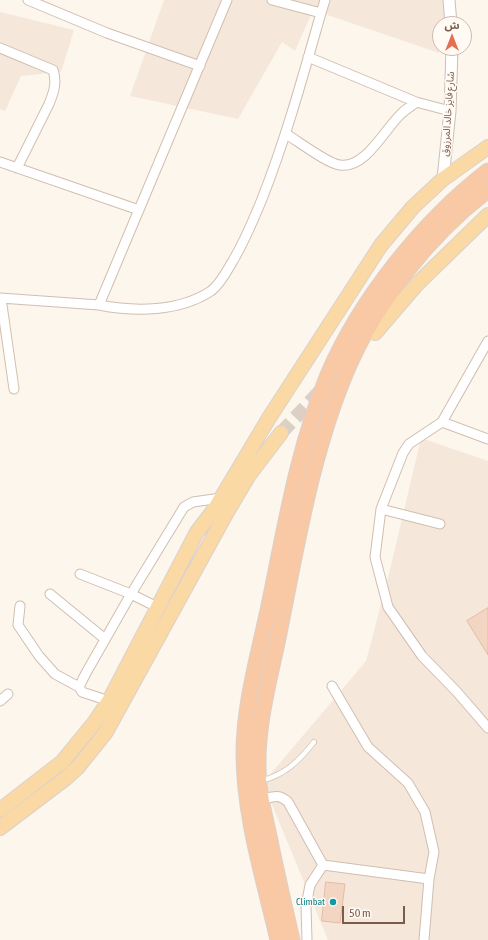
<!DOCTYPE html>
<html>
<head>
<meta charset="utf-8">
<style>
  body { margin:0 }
  #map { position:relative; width:488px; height:940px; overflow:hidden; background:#fdf6ec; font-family:"Asap Condensed","Noto Sans Arabic",sans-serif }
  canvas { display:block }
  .north { position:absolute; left:432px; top:16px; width:40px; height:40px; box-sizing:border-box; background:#fffaf3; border:1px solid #cabbb1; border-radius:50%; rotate:0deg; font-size:11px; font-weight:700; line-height:16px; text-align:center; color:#7a5c4d }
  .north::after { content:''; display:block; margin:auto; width:14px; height:18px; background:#e76f51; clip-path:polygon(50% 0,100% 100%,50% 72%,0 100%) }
  .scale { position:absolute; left:342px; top:906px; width:63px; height:18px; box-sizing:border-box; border:2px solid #7a5c4d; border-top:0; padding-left:5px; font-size:12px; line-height:14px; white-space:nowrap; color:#7a5c4d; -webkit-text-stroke:3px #fffaf3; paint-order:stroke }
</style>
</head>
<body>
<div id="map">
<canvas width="488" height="940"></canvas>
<div class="north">ش</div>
<div class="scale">50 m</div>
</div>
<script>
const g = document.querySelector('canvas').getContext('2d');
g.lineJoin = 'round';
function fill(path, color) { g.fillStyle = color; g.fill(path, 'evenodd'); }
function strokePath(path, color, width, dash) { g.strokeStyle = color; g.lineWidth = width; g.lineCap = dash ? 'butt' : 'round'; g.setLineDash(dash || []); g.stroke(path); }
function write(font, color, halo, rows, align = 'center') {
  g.font = font + ' "Asap Condensed","Noto Sans Arabic",sans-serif'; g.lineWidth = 3; g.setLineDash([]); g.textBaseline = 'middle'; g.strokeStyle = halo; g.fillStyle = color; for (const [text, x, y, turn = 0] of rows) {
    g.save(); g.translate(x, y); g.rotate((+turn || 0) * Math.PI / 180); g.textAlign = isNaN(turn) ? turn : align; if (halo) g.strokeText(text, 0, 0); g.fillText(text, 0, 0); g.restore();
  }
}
const residential = new Path2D(`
  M164,0H446L443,24H440L439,53L313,10L295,51L282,42L238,119L130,96Z
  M0,12L74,30L61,72L21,76L5,111L0,109Z
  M421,438L488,461V940H328L263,783L366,661L389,574Z`);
const building = new Path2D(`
  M488,608V655L467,621Z
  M326,882L345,884L340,923L322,921Z`);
const primaryTunnel = new Path2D(`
  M281,433L323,388`);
const service = new Path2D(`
  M261,781C286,774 298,762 314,742`);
const minor = new Path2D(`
  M28,0L107,33L200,66
  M272,0L321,13L325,0
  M0,48L53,70C57,82 54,92 49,104L17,168
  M308,57L416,102
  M286,134C298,141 328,164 340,165C366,169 385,128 402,113C406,109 412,106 416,102L450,111
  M0,162L139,210
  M0,298L99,305L227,0
  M1,298L14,389
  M99,305C135,312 179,312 211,291C219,285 226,273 231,264C244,243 253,221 262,199C286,138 303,76 321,13
  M488,341L442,422L409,444L403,453L381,509L375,557L388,607L422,656L457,692L488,728
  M442,422L488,439
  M381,509L440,524
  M80,574L131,594L157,607
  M50,594L105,639
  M20,606L18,625L39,656L55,674L79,687
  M332,686L368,747L408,783L425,812L434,852L429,879L424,940
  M0,701L8,694
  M109,701L82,692L79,687L86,673L131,594L184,507L193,502L221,498
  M261,800C272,797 279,793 288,802L323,865L429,879
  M307,940L306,906L310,885L323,865`);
const tertiary = new Path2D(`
  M449,0L451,24
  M443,179L450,111L452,48`);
const primary = new Path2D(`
  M375,333L417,284L488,215
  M0,810L62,762L94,723L109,701L197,532L214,510L269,418L381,245L413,207L443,179L488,147
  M0,828L66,778L78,767L106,732L227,512L249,475L281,433`);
const trunk = new Path2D(`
  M278,940C264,879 244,816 244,753C244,701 261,647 271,596C286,522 299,445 328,375C360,300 423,221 488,171
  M292,940C284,905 276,871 269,836C264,813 258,791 258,767C257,717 273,668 282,618C299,533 314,445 349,365C378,300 431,233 488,190`);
const markers = [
  [333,902,4,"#0f9aa8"]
];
const streetNames = [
  ["شارع فايز خالد المرزوق",448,114,-86]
];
const cultureNames = [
  ["Climbat",325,902]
];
fill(residential, '#f5e8da');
fill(building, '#f3d5c3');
strokePath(building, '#e6bba3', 1);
strokePath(primaryTunnel, '#dcd0c4', 14, [14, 7]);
strokePath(service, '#d1beb0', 6);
strokePath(minor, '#d1beb0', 11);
strokePath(tertiary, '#d1beb0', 13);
strokePath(primary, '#dad1cd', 16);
strokePath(trunk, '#dad1cd', 17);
strokePath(service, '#fff', 4.5);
strokePath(minor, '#fff', 9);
strokePath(tertiary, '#fff', 11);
strokePath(primary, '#fbd9a5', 14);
strokePath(trunk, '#f9c8a4', 15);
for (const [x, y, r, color] of markers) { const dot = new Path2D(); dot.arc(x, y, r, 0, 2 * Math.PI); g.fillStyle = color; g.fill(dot); strokePath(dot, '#fffaf3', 1.5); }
write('10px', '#7a5c4d', '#fffaf3', streetNames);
write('10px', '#0d838f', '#fffaf3', cultureNames, 'right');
</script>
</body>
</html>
